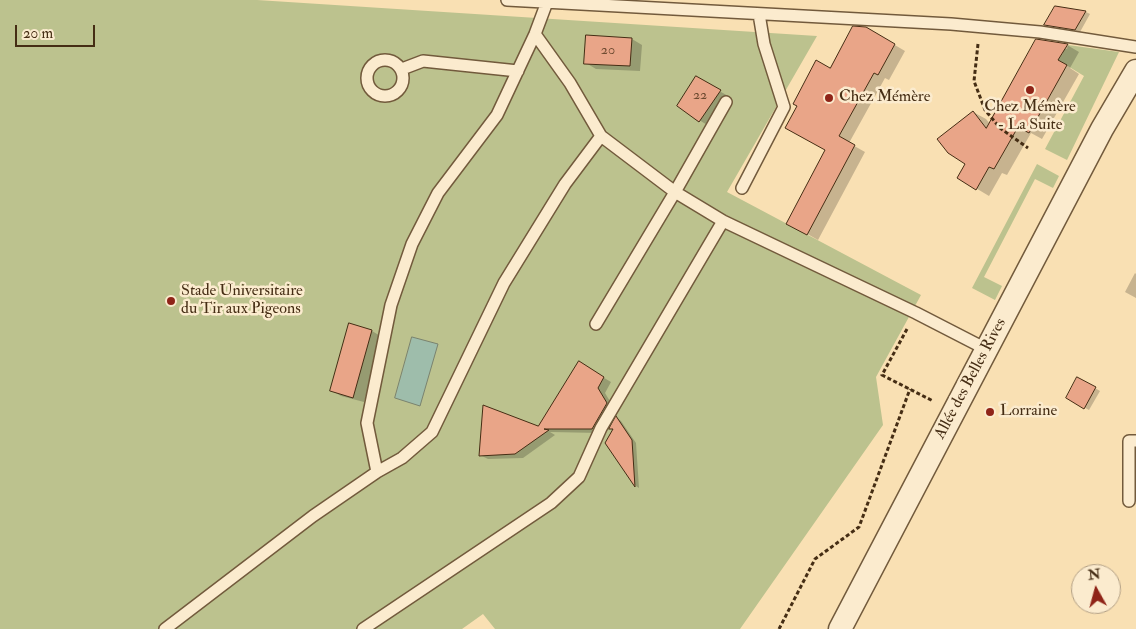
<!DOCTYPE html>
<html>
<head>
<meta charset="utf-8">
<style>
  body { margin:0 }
  #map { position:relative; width:1136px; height:629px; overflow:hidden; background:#f9e0b3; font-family:"IM FELL Double Pica",serif }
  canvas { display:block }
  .north { position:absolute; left:1071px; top:564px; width:50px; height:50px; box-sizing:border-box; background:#fbebce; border:1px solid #b29f84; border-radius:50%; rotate:353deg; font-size:14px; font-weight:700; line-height:20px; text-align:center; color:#452d14 }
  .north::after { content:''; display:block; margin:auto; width:18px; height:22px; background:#8f2418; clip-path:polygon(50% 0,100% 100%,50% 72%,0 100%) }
  .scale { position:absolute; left:15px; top:25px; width:80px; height:22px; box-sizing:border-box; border:2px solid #452d14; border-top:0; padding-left:6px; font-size:15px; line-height:18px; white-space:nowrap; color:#452d14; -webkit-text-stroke:4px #fbebce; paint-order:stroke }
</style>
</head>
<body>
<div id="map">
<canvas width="1136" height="629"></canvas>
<div class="north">N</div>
<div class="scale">20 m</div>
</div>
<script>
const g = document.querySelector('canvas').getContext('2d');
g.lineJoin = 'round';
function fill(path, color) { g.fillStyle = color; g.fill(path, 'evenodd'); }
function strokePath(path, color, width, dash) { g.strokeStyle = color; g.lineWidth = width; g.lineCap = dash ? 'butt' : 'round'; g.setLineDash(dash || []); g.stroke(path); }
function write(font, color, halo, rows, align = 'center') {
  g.font = font + ' "IM FELL Double Pica",serif'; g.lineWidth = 5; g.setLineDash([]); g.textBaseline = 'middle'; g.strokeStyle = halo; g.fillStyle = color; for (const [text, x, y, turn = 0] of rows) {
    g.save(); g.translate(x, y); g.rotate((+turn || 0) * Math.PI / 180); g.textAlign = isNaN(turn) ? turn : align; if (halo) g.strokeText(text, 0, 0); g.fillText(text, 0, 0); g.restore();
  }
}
const green = new Path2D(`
  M0,0H257L817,36L727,192L921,295L876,377L883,425L740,629H495L483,614L462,629H0Z
  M1068,45L1119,52L1067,160L1045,149L1084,76L1058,60L1063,53V48L1067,49Z
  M1037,164L1059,176L1053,188L1035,179L984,277L1002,286L995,300L972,288Z`);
const water = new Path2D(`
  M412,337L438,344L420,406L395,398Z`);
const shadow = new Path2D(`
  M1056,7L1086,12L1090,14L1080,32L1051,27L1046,25Z
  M866,28L905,51L889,80L885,78L849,143L865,152L818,240L797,228L826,150L830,69Z
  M632,39L642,45L640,71L596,69L586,63Z
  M1067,45L1079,52L1070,68L1079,74L1042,139L1031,133L1007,175L1002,173L989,196L959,178L967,163L973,112L986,119L990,124Z
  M696,78L730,97L709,126L699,120Z
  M1135,273L1136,274V298L1125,292Z
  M350,325L372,331L382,337L364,402L341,396L331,390Z
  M579,363L611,382L605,393L614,408L600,433L550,432L555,435L523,458L488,459L480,455L539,428Z
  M1078,378L1100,391L1089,410L1067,398Z
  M617,418L621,421L636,443L639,488L636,486L606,443L614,430L611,429Z`);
const building = new Path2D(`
  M1055,6L1086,11L1075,30L1044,25Z
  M853,26L866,27L895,44L878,75L874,73L839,136L855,145L807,235L786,224L825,150L785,128L797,106L793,104L816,60L830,68Z
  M586,35L632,38L630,66L584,64Z
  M1036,39L1068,44L1058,60L1067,65L1029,133L1018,127L994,169L989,167L976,190L957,178L965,164L948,153L937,139L973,111L986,128Z
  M696,76L721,90L699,122L677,106Z
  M349,323L372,330L353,398L330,391Z
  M579,361L604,377L598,388L607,403L592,429H544L549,430L515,454L479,456L483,405L538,426Z
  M1077,377L1096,387L1084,409L1066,398Z
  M616,416L632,440L635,487L605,443L613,429H609Z`);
const path = new Path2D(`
  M978,44L974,81L985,110L1000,128L1028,148
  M907,329L882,375L933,401
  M779,629L815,559L859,527L910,389`);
const service = new Path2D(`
  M507,0L951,24L1040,32L1136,47
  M535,34L570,83L601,136L675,192L723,221L916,313L986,349
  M367 78a18 18 0 1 1 36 0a18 18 0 1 1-36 0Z
  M402,69L423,61L518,71
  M742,188L784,107L764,44L759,14
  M596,324L675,192L726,102
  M377,472L402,458L432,432L504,283L565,184L601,136
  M1129,501V441H1136
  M165,629L313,516L377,472L367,423L391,305L412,244L438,193L497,115L535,34L547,2
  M363,629L551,503L579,477L601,428L723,221`);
const minor = new Path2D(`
  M840,629L1102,129L1136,71`);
const markers = [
  [1030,90,5,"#8f2418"],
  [829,98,5,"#8f2418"],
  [171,301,5,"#8f2418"],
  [990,412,5,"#8f2418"]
];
const numberNames = [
  ["20",608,51],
  ["22",700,96]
];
const poiNames = [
  ["Chez Mémère",839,98],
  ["Chez Mémère",1030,108,"center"],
  ["- La Suite",1030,126,"center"],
  ["Stade Universitaire",181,292],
  ["du Tir aux Pigeons",181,310],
  ["Lorraine",1000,412]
];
const streetNames = [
  ["Allée des Belles Rives",971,379,-62]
];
fill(green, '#bcc28e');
fill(water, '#9ebdab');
strokePath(water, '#7a836f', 1);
fill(shadow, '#0003');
fill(building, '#e9a588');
strokePath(building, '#452d14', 1);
strokePath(service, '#725a3c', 14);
strokePath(minor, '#725a3c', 25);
strokePath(path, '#452d14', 3, [4, 2.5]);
strokePath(service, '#fbebce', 11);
strokePath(minor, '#fbebce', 22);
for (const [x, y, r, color] of markers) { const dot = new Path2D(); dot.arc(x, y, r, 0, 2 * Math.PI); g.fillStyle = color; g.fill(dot); strokePath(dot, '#fbebce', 2); }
write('14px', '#6e4b31', null, numberNames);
write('16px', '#452d14', '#fbebce', poiNames, 'left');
write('16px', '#452d14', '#fbebce', streetNames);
</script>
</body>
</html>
